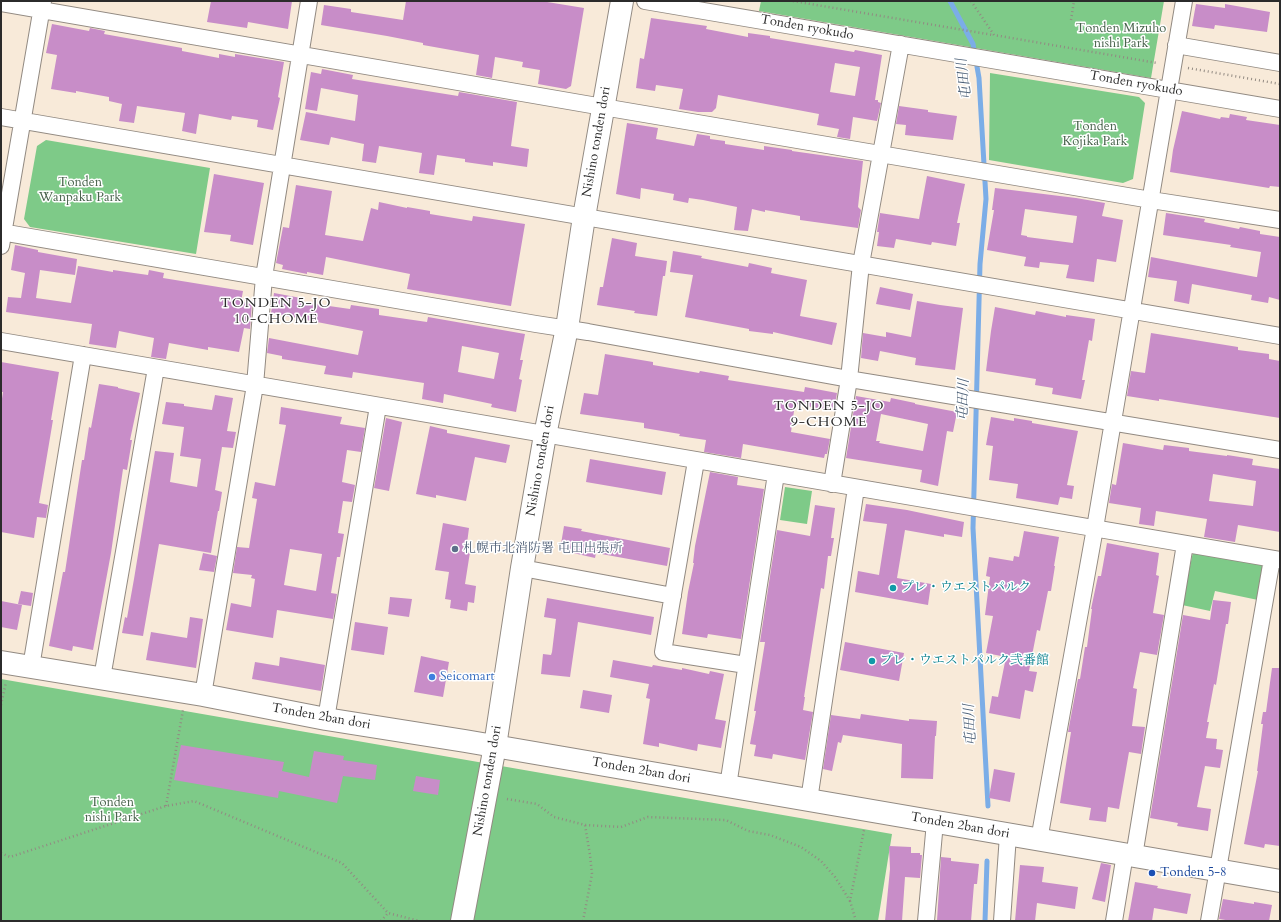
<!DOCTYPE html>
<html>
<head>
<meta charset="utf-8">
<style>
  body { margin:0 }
  #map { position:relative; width:1281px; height:922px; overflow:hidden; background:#f8ead9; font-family:Cardo,serif }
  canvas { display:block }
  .frame { position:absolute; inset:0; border:2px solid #2b2b2b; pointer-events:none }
</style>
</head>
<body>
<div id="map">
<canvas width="1281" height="922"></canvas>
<div class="frame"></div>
</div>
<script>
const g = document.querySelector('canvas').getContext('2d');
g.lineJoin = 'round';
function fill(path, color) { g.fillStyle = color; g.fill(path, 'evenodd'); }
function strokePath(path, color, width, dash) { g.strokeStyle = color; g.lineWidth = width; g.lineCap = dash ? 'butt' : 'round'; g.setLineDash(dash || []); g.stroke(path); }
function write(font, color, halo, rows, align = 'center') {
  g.font = font + ' Cardo,"Noto Serif JP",serif'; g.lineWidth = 3; g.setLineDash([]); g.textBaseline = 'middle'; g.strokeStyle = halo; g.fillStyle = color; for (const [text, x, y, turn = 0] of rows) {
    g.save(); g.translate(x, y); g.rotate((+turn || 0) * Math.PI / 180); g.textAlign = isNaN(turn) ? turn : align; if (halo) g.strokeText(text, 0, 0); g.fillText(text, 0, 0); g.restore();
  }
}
const green = new Path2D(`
  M761,1H1164L1151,78L759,11Z
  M990,73L1139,97L1145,103L1133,179L1123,183L989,160Z
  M46,140L210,168L196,254L30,227L24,219L37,146Z
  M785,487L812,491L807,524L780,520Z
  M1194,547L1266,562L1258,600L1215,591L1210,611L1182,605Z
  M1,679L892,834L878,921H1Z`);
const stream = new Path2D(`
  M950,1L973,44L979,78L986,199L980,264L973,528L988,806
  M985,921L987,861`);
const building = new Path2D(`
  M211,1H292L288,29L248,22L247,28L207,22Z
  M406,1H541L584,8L571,86L566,89L538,84L540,70L522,67L523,62L495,57L492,78L476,75L479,55L423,45V43L387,36L321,25L324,5L351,9V12L403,20Z
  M1196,4L1225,8V4L1270,12L1267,32L1215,25L1214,29L1192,26Z
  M651,18L707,26L706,29L748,37V33L770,36V38L854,52L855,50L882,55L875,100H878V102L881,103L877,121L853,117L850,139L837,137L839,129L817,125L819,114L718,95L716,108L712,112H698L679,109L683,89L656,85L655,91L636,88L640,58L644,59ZM835,63L860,67L855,96L830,92Z
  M52,24L89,31L90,28L105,31L104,34L182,48V51L219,58V54L235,57V54L284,62L278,97L280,98L273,130L257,127L258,120L232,116L231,120L199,114L196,134L182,131L185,113L137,106L134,123L119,121L122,104L109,101V97L76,91V93L51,89L57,55L46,53Z
  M322,69L353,75L352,79L458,96L459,92L517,102L511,146L529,149L527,167L493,162V166L465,162V159L437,155L434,175L419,173L422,153L379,146L376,163L362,161L364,144L331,137L329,145L300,140L306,112L355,121L358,95L321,88L317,111L305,109L311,72L321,74Z
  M899,106L928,110V112L957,116L953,140L905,135L906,125L896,124Z
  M1182,111L1220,119L1221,117L1229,118L1230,114L1247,117L1246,120L1280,125V187L1270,186L1269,188L1170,172L1173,150Z
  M627,123L658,128L656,139L694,146L697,134L710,136V139L725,141V144L764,150V146L792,150V151L863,161L858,207L861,210L858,228L800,220V216L765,210V212L752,209L748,231L734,230L737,207L703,200L689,198L688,203L673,200L674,194L641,188L640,199L616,194Z
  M214,174L264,183L253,245L230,241L231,235L204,232Z
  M927,176L965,184L957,223H960L956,246L932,242L931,245L896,239L894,248L877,246L879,232H877L880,213L919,219Z
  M296,185L332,191L325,235L363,241L371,208L378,210L379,202L407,208V207L430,211V214L472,221L473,216L525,224L511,306L407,289L410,274L326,257L323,275L307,272V274L282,269L283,265L276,263L283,227L289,228Z
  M995,188L1076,198L1105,203L1102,216L1123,220L1116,262L1097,259L1094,282L1066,278L1069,265L1040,262L1039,268L1024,266L1026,257L987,250L994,210H992ZM1025,209L1077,216L1073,243L1027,237V236L1021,235Z
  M1166,213L1205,219L1204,222L1239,229L1240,227L1260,231V234L1280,237V300L1269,297L1268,303L1251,300L1252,295L1192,284L1189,304L1174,301L1177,281L1148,277L1151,257L1256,277H1257L1261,252L1230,247L1231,245L1163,235Z
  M612,238L637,243L635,256L667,261L665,276H663L657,316L634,313L635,311L597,305L600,287H603Z
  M15,245L38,250V252L77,259L75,275L40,270L36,298L71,303L78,266L113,272V270L148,275L149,270L164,273L163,278L243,291L241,302L252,303L250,329L244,328L239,352L208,347V350L169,343L166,359L151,357L154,338L119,331L116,348L89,344L92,324L6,312L8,297L21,298L25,273L11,270Z
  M673,251L702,256L701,258L748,267L749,263L772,268L771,273L807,280L800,316L837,323L832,345L773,332V334L749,331V329L685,317L693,275L670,272Z
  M880,287L913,294L910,310L876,304Z
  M274,293L301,298V302L350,309L351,305L379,309V315L427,322L428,317L525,334L520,360H523L519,379L522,380L516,412L491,407L492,404L444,394L443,403L422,399L424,383L353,372L352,378L324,374L326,366L282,359V356L267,353L269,338L358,355L363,331L271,313ZM462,346L499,353L494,379L458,372Z
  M917,301L940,305L963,308L955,370L915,365L916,358L880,351L878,361L861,358L863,333L886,337V332L911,337Z
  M995,307L1035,315L1036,311L1066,317V315L1095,319L1092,341L1089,340L1082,380H1085L1081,399L1052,394L1053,388L1035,385L1036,379L986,371L991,331Z
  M1151,333L1238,347V350L1269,354V359L1280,361V418L1159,399V401L1127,396L1131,371L1145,373Z
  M605,354L653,362V365L699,373L700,371L729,376L728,380L804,392L805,387L837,393L834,411L795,404L791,432L830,439L827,454H825L824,458L743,444L741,458L704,452L706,440L679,436L680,434L644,428V423L580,414L584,393L598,395Z
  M1,362L59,372L51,420H53L39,503L48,505L46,518L37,517L34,538L1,532V405L3,392H1Z
  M99,384L118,387V388L140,393L130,440H132L127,470L123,469L111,553L93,650L73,646L72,651L49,646L63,572H65L82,460H84L89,427L91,428Z
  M215,395L233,398L227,431L236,432L233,448L222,447L215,490L222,492L219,511H218L211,553L159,544L143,636L122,633L125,617L127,618L134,579L155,451L174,453L170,482L197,487L201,459L180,456L184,427L162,424L166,402L184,404V406L212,410Z
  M856,396L890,402L891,398L915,403V404L957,412L953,432L947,431L938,486L920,482L922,470L846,458ZM881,414L928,424L923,451L879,443L880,441H876Z
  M281,407L342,417L340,424L365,428L361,452L347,450L342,482L355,485L352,502L343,501L338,533L344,534L340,557H337L331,593L337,594L333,619L277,610L273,638L226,630L231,603L251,607L255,579L251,578L252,575L233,573L237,547L249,548L257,499L252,498L255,482L275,486L286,425L279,424ZM290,549L322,554L316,591L284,585Z
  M991,417L1014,421V418L1032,421V423L1078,431L1067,485L1074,486L1072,499L1060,497L1058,505L1016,498L1018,484L989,480L993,446L986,445Z
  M386,418L402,422L389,491L374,488Z
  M430,426L447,430V433L510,445L506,463L475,457L466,501L436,495V498L416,494Z
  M1123,443L1163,450L1164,445L1189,448V451L1227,456V455L1253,459L1252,465L1280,469V532L1238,525L1235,542L1204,537L1207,519L1156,511L1154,526L1139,524L1141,508L1109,503L1112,484L1116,485ZM1213,474L1256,481L1253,506L1209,501Z
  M590,459L666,472L662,495L586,482Z
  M710,472L738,477L737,485L764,489L741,639L708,634L707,638L682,634L688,592L694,563H693L695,546Z
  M866,504L907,510L964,522L962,537L944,534V537L905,530L897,578L931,584L928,605L855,592L858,571L879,575L887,524L863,521Z
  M815,505L835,508L831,538H834L831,556H828L824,589L821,588L804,697H805L803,710L813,712L805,760L773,754L772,759L754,756L756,745L750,744L756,711H754L765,642H760L777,530L810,536Z
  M443,523L469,528L466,551L470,552L465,584L476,586L474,603L468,602L467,611L450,608L451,600L445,599L449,572L435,570Z
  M564,526L582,529L581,531L670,548L667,566L596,553L595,558L560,550Z
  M1024,531L1059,537L1054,566H1055L1051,591H1048L1040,631L1037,630L1029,671L1037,672L1033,692L1025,690L1020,719L989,713L992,696L998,697L1006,657L986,653L993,616L985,615L990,577L986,576L989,557L1013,561L1014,556L1019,557Z
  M1107,543L1159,553L1156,575L1159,576L1153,613L1164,615L1157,655L1140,652L1133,688L1137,689L1132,726L1145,727L1141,754L1129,752L1119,809L1108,807L1106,822L1089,820L1091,808L1060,803L1071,732H1068L1078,679H1080L1085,647H1087L1092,609H1091L1098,576H1101Z
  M203,553L217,556L214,572L199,570Z
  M21,591L33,593L31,606L18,604Z
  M390,597L412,599L409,617L388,614Z
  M547,598L654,617L651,635L578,622L570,677L541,674L543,654L551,655L552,652L556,619L544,617Z
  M1213,600L1231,602L1228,624H1226L1216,685L1214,684L1207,722H1209L1206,738L1217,739L1216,749L1223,750L1220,768L1205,766L1197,807L1211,809L1208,831L1177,826L1178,823L1150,818L1183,615L1210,620Z
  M1,601L22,605L17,630L1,627Z
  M190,617L203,619L196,668L146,660L151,632L187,638Z
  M355,622L388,627L384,655L351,650Z
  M845,642L904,653L899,681L840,670Z
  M421,656L449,662L443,697L414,692Z
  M280,657L325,665L321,691L252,679L255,662L279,666Z
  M613,660L652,667L653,665L682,670V668L709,674L710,671L724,674L715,719L726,721L721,748L698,744L697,751L659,743V747L643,744L650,699L646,698L649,684L610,677Z
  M1272,668H1280V846L1265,844L1264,848L1244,844L1258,771H1257L1263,724H1261L1263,712H1266Z
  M583,690L612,695L609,713L580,708Z
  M861,714L909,721V719L937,721L936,736H935L933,779L901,778L902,744L843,735L841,743L838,742L832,771L823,769L831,715L860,719Z
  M181,745L284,762L282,771L309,777L314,751L344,756L343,760L377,765L375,780L343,776L337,803L279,791L278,798L174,780Z
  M994,769L1015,773L1010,802L989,798Z
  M416,776L440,780L438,795L413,791Z
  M889,846L911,847V853H920V855H922L920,878L905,877L902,921H885L890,869Z
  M941,857L951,858V861L979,864L977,884H974L971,921H937Z
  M1101,863L1111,865L1105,902L1092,899Z
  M1020,865L1044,867L1042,882L1078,887L1075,909L1037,903L1035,921H1015Z
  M1135,882L1158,886L1157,888L1191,894L1187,914L1154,908L1152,921H1128Z
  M1223,899L1254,904V902L1272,905L1269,921H1232L1219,919Z`);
const path = new Path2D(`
  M793,1L993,35
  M971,1L994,35L1157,63
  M1071,20L1074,1
  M1188,68L1280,84
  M1,705L6,682
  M507,799L537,804L554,817L585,825L621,827L648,817L726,820L748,831L770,835L801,847L821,861L835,877L850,901
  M166,806L183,710
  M1,853L10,857L166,806L194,801L342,863L388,913L419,921
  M381,921L388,913
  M583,921L592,874L590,855L585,825
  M856,921L850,901L864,830`);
const street = new Path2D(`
  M645,1L1280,109
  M1,3L603,107L1151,200L1280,220
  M1176,45L1280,63
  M1,117L1280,336
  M1,232L536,324L588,332L849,379L1280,450
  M1,246L43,1
  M1,341L1280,560
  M696,461L663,652L746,665
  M832,484L849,379L861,264L901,44
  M522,568L673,596
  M31,667L83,355
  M102,678L156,368
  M203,695L255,385L264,277L309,1
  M326,719L378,406
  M728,786L776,474
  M809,800L856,488
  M1039,840L1095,528L1184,1
  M1134,856L1185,544
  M926,921L935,822
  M1002,921L1008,835
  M1114,921L1125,854
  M1209,921L1272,559`);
const secondary = new Path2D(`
  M1,662L203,695L326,719L465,741L1280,881
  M462,921L495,746L522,568L545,435L567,328L584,217L622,1`);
const markers = [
  [455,549,4,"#5c6f8a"],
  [893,588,4,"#0f9aa8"],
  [872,661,4,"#0f9aa8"],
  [432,677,4,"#3f7fe0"],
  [1152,873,4,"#1a4fb4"]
];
const streetNames = [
  ["Tonden ryokudo",807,28,10],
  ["Tonden ryokudo",1136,84,10],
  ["Nishino tonden dori",597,142,-80],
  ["Nishino tonden dori",541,461,-80],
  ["Tonden 2ban dori",321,717,10],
  ["Tonden 2ban dori",641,771,10],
  ["Nishino tonden dori",488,781,-80],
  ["Tonden 2ban dori",960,826,10]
];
const parkNames = [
  ["Tonden Mizuho",1121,29],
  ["nishi Park",1121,44],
  ["Tonden",1095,127],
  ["Kojika Park",1095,142],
  ["Tonden",80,183],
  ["Wanpaku Park",80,198],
  ["Tonden",112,803],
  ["nishi Park",112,818]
];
const serviceNames = [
  ["札幌市北消防署 屯田出張所",463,549]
];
const cultureNames = [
  ["プレ・ウエストパルク",901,588],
  ["プレ・ウエストパルク弐番館",880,661]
];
const shopNames = [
  ["Seicomart",440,677]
];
const transitNames = [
  ["Tonden 5-8",1160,873]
];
const waterNames = [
  ["屯田川",965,79,-97],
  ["屯田川",964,400,-88],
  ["屯田川",971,725,-93]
];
const neighbourhoodNames = [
  ["TONDEN 5-JO",276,304],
  ["10-CHOME",276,320],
  ["TONDEN 5-JO",829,407],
  ["9-CHOME",829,423]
];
fill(green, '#7eca88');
strokePath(stream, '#7bade7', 5);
fill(building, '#c88dc8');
strokePath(street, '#928a82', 18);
strokePath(secondary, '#928a82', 24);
strokePath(path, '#928a82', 2.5, [1, 3]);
strokePath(street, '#fff', 16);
strokePath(secondary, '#fff', 22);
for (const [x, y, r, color] of markers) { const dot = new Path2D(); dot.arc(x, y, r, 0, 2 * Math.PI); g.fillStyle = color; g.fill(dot); strokePath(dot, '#fff', 1.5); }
write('13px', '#2b2b2b', '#fff', streetNames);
write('13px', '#48634c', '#fff', parkNames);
write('13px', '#4e5e75', '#fff', serviceNames, 'left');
write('13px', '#0d838f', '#fff', cultureNames, 'left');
write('13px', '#366cbe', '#fff', shopNames, 'left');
write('13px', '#164399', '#fff', transitNames, 'left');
write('italic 14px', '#4b5f76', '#fff', waterNames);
g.letterSpacing = '1px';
write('14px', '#2b2b2b', '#fff', neighbourhoodNames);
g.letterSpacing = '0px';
</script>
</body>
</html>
